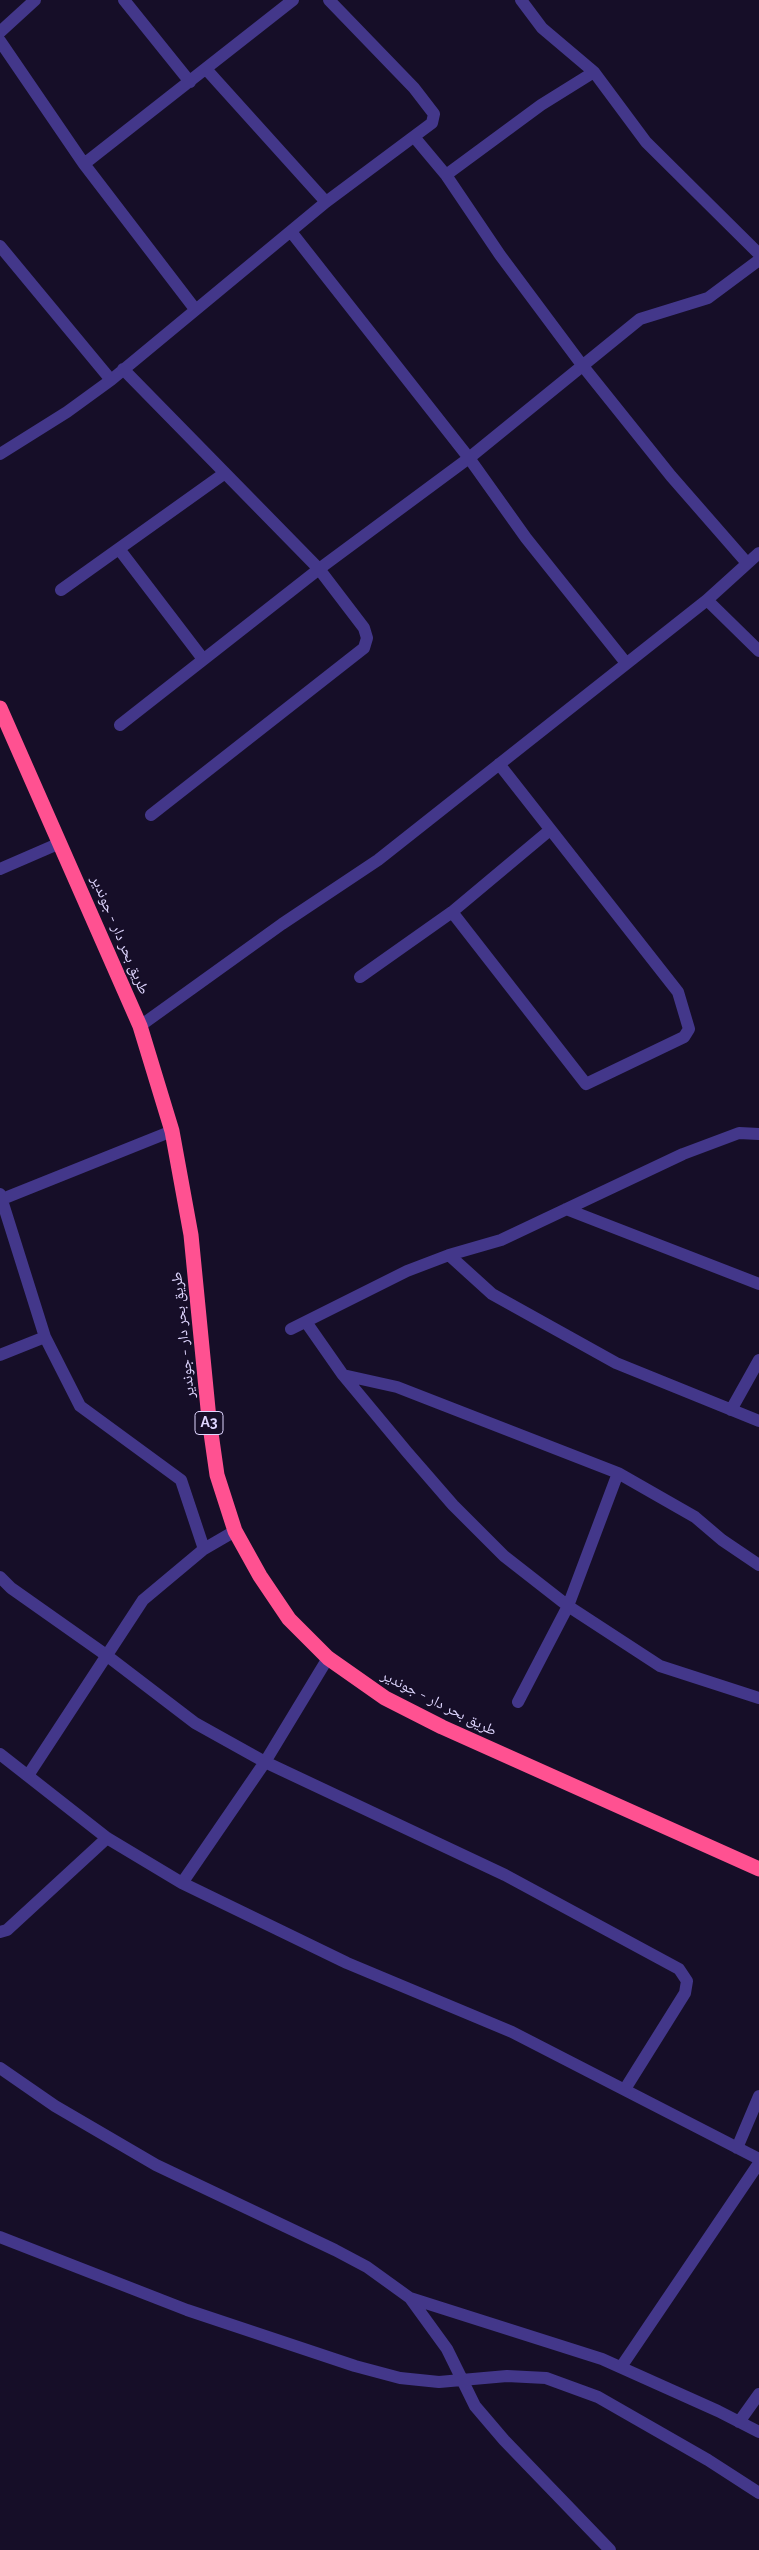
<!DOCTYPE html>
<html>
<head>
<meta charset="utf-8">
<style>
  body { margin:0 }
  canvas { display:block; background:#160e28 }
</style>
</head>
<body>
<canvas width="759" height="2550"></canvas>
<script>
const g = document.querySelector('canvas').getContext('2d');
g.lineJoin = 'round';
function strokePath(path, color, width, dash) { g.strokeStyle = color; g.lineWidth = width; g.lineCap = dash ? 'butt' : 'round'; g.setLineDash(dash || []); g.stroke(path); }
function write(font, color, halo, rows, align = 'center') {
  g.font = font + ' Raleway,"Noto Naskh Arabic",sans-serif'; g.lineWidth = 4; g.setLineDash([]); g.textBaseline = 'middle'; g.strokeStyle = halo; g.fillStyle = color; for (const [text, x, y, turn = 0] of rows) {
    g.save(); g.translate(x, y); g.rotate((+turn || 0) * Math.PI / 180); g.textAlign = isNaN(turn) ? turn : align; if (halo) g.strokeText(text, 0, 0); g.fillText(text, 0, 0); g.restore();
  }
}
const minor = new Path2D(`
  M124,0L190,82
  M521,0L542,28L594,72L646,142L759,254
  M0,32L35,0
  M0,41L84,164L195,309
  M206,69L326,202
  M415,138L446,175L500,255L582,365L671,476L747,563
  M84,164L293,0
  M446,175L541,105L594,72
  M292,233L469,458L526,538L626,663
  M0,246L111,380
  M123,369L319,569L364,628L367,638L364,648L151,815
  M0,454L67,412L111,380L326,202L432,123L434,114L414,88L329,0
  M119,549L203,659
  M61,590L225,473
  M707,600L759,651
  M120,725L319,569L469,458L640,319L708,298L759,260
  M0,869L60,843
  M452,912L586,1084L684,1037L689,1029L678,992L499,764
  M360,977L452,912L550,830
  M140,1026L282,924L378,860L707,600L759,553
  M0,1194L45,1337L80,1406L181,1480L204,1549L235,1531
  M0,1200L172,1131
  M566,1209L759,1284
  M449,1255L492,1294L616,1363L759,1421
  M306,1322L343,1375L407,1452L453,1505L504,1556L568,1606L660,1666L759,1698
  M291,1329L407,1271L449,1255L501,1240L683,1154L739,1133L759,1134
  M0,1355L45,1337
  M343,1375L397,1387L618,1473L695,1517L722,1540L759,1565
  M731,1410L759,1360
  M0,1577L11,1588L106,1655L195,1723L265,1762L505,1875L679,1969L687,1981L685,1993L625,2089
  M518,1702L568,1606L618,1473
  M0,1754L107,1838L182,1883L347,1963L512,2032L759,2159
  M29,1774L143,1600L204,1549
  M182,1883L265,1762L328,1658
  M0,1932L7,1930L107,1838
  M0,2068L55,2106L156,2165L335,2250L367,2267L410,2298L447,2349L475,2406L504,2440L610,2550
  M737,2148L759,2096
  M0,2237L187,2310L355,2366L400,2378L439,2382L507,2376L546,2378L598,2397L708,2460L759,2493
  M410,2298L602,2359L718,2411L759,2432
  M621,2367L759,2163
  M739,2422L759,2394`);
const highway = new Path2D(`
  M0,708L140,1026L172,1131L191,1235L209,1419L217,1475L235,1531L260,1576L289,1619L328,1658L385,1698L442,1727L759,1869`);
const shields = [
  [209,1423,28]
];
const shieldNames = [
  ["A3",209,1423]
];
const streetNames = [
  ["طريق بحر دار - جوندير",120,935,67],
  ["طريق بحر دار - جوندير",183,1335,-96],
  ["طريق بحر دار - جوندير",439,1703,27]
];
strokePath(minor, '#43378a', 12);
strokePath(highway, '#ff5191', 15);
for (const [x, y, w] of shields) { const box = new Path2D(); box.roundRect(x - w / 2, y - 11.5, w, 23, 4); g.fillStyle = '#160e28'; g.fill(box); strokePath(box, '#dfd6ff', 1); }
write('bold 14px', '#dfd6ff', null, shieldNames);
write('15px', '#dfd6ff', '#160e28', streetNames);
</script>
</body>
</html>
